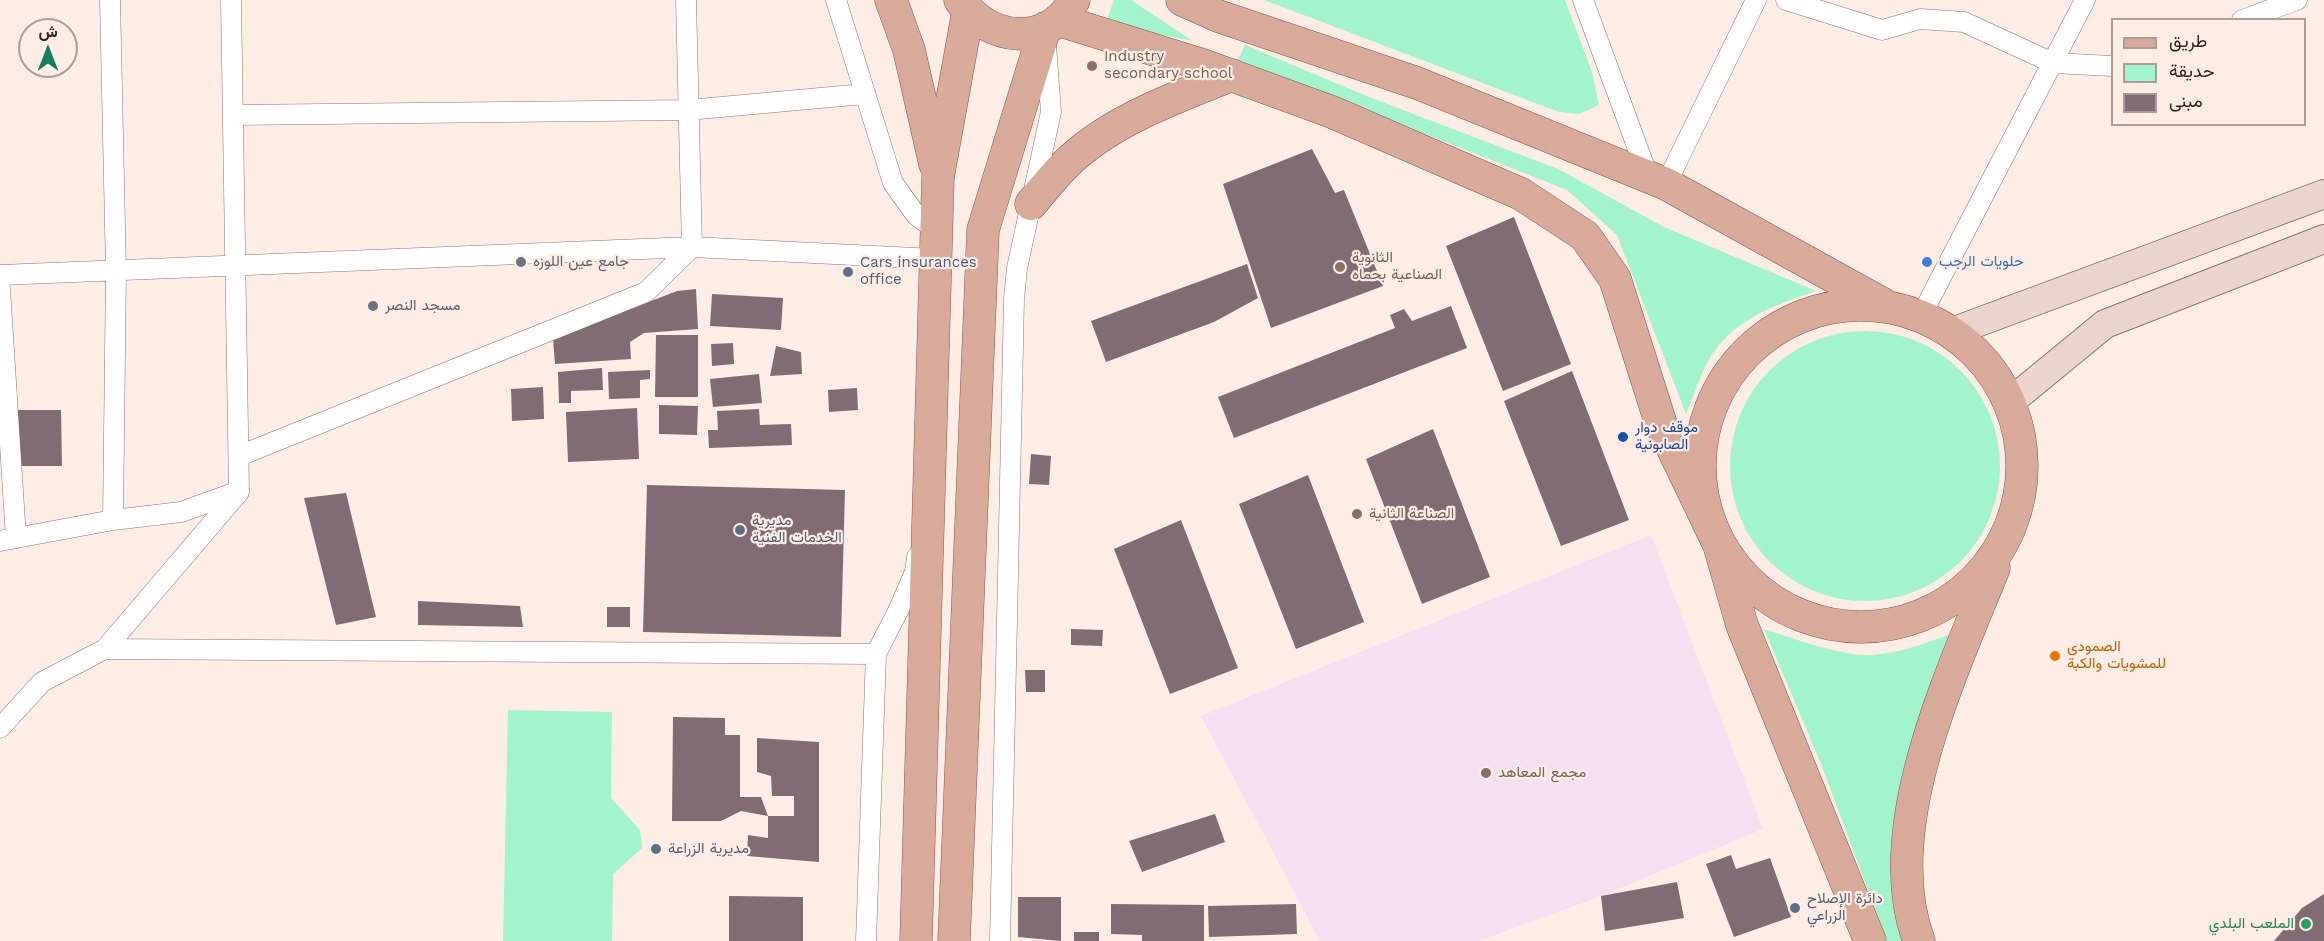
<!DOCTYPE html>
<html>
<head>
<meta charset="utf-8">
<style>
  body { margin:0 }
  #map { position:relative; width:2324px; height:941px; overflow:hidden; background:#fdede5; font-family:"Work Sans",Vazirmatn,sans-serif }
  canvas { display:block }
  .legend { position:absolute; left:2111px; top:18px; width:195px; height:108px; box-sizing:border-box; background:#fdede5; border:2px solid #a99d97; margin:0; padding:8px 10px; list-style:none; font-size:18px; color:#2c2521 }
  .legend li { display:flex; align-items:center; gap:12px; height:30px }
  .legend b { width:30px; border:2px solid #a99d97 }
  .north { position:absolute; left:18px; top:18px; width:60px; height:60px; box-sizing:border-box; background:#fdede5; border:2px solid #a99d97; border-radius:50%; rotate:0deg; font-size:16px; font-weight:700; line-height:24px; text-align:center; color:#2c2521 }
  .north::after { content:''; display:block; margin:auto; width:21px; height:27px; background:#137f5b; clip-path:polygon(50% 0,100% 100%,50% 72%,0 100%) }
</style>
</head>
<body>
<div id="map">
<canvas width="2324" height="941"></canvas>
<ul class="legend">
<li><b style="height:8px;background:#d7aa9a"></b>طريق</li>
<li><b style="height:16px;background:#a1f4cb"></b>حديقة</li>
<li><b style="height:16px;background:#806c72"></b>مبنى</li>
</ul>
<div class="north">ش</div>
</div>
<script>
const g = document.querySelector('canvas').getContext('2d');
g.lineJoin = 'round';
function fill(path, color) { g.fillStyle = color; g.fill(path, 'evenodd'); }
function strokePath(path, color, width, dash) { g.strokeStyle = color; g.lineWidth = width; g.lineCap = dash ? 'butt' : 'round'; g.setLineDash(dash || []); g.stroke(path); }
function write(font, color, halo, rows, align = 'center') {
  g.font = font + ' "Work Sans",Vazirmatn,sans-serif'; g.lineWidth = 4.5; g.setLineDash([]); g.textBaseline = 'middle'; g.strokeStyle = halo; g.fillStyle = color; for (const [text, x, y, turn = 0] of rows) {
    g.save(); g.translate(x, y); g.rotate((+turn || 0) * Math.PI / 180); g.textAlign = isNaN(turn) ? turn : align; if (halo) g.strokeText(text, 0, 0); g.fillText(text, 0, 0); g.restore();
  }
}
const education = new Path2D(`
  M1651,535L1763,829L1601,896L1479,941H1320L1201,716Z`);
const green = new Path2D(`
  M1114,0H1131L1193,41L1105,24Z
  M1264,0H1565L1592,72L1599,105L1579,114L1559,112Z
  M1245,45L1369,97L1558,169L1664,227L1816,291C1774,305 1729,321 1707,363C1699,379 1693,397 1686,414L1617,235L1567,190L1238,60Z
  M1730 466a135 135 0 1 1 270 0a135 135 0 1 1-270 0Z
  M1764,629C1792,638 1843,657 1872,655C1903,653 1932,641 1961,630L1894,852L1893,903L1902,941H1887L1821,764Z
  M508,710L612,712L611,798L640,830L642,848L613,874L612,941H503Z`);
const building = new Path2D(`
  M1312,149L1335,193L1344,190L1383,286L1271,328L1223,184Z
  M1514,217L1571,364L1503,391L1446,246Z
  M1247,264L1258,298L1214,322L1106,362L1091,321Z
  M696,289L698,329L644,333L630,342L631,359L555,364L553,339L677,291Z
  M712,294L783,298L781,330L710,326Z
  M1451,306L1467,348L1234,438L1218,397L1395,328L1390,315L1404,309L1412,321Z
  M656,335H698V397H655Z
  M733,343L734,364L712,366L711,344Z
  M776,346L801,352L802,374L770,376Z
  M602,368L603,390L571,391V403H559L558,372Z
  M650,370V379L640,380V398L609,399L608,372Z
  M1572,371L1629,520L1561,546L1504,401Z
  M759,374L762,403L713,407L710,379Z
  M543,387L544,419L512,421L511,389Z
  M857,388L858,410L829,412L828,390Z
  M659,405L698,406L697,435L659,434Z
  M637,408L639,459L568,462L566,412Z
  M759,409L760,425L791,424L792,445L709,448L708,430H718L717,411Z
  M18,410H61L62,466H19Z
  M1433,429L1490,577L1422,604L1366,459Z
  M1031,454L1051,456L1049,485L1029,484Z
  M1308,475L1364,622L1296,649L1239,504Z
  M647,485L845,490L841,637L643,632Z
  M346,493L376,617L336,625L304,498Z
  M1181,520L1238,668L1170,694L1114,549Z
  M418,601L520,606L523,627L418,625Z
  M607,607H630V627H607Z
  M1071,629L1103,630L1102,646L1071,645Z
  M1025,670H1045V692H1026Z
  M673,717L725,718V735H740V797H761L768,816H794V796H772L771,776L757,772V738L819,742V862L747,856L748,835L768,838V816L741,811L721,821H672Z
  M1215,814L1225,842L1142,872L1129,841Z
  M1731,855L1736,869L1770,858L1791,917L1734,937L1706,864Z
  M1677,882L1684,918L1605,931L1601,896Z
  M2324,894V941H2274L2302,908Z
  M729,896L803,897V941H729Z
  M1018,897H1061V941L1018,937Z
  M1111,904L1204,905V941H1142V935L1111,934Z
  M1296,904L1297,934L1209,937L1208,906Z
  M1074,932H1099V941H1074Z`);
const street = new Path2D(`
  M110,0L116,270L113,520
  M836,0L893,183L916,215L936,230
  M1583,0L1648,176
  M1786,0L1882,30L1920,19L1964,22L2053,63L2112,66
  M2242,20L2297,0
  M233,115L688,110L864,94
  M1666,184L1756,0
  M0,275L692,247L935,259
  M0,289L16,538
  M1921,316L2085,0
  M239,456L646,292L692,247L686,0
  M0,541L113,520L181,512L237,492
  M105,649L876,654
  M0,728L42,682L105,649L239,492L231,0
  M866,941L876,654L899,609L915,572L917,557
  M1000,941L1014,299L1017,268L1051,112L1046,45`);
const secondary = new Path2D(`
  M1952,332L2324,194
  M2010,402L2105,324L2324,239`);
const primary = new Path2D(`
  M891,0L909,50L935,164
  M960,0C987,41 1049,49 1074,0
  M1182,0L1218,16L1417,83L1666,184L1883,304
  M1058,20L1203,65L1332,112L1521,194L1585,236L1615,279L1661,424L1719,545L1742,625L1870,941
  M1031,204C1042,191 1053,177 1065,165C1109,121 1175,98 1232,75
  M1700 466a161 161 0 1 1 322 0a161 161 0 1 1-322 0Z
  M916,941L938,177L968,12
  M954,941L983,230L1045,28
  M1919,941C1877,829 1952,673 1994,568`);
const markers = [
  [1092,66,6,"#8d6e63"],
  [521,262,6,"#6b7280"],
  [1927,262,6,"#3f7fe0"],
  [1340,267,6,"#8d6e63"],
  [848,272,6,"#5c6f8a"],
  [373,306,6,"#6b7280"],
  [1623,437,6,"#1a4fb4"],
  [1357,514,6,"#8d6e63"],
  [740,530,6,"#5c6f8a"],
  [2055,656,6,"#e8710a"],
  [1486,773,6,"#8d6e63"],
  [656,849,6,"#5c6f8a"],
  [1795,908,6,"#5c6f8a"],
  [2306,924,6,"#2e9e5b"]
];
const educationNames = [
  ["Industry",1104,57],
  ["secondary school",1104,74],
  ["الثانوية",1352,258],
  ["الصناعية بحماه",1352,275],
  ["الصناعة الثانية",1369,514],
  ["مجمع المعاهد",1498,773]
];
const worshipNames = [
  ["جامع عين اللوزه",533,262],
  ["مسجد النصر",385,306]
];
const shopNames = [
  ["حلويات الرجب",1939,262]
];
const serviceNames = [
  ["Cars insurances",860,263],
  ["office",860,280],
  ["مديرية",752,521],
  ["الخدمات الفنية",752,538],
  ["مديرية الزراعة",668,849],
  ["دائرة الإصلاح",1807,899],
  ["الزراعي",1807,916]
];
const transitNames = [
  ["موقف دوار",1635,428],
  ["الصابونية",1635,445]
];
const foodNames = [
  ["الصمودي",2067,647],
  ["للمشويات والكبة",2067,664]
];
const leisureNames = [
  ["الملعب البلدي",2294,924]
];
fill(education, '#f3e0f1');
fill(green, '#a1f4cb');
fill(building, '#806c72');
strokePath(street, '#88766d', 21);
strokePath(secondary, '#88766d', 30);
strokePath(primary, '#8a5644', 33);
strokePath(street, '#fff', 20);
strokePath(secondary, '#ebd4cd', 28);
strokePath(primary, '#d7aa9a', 32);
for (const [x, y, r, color] of markers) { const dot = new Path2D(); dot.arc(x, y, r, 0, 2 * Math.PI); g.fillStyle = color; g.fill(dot); strokePath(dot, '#fdede5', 2); }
write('15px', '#785e54', '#fdede5', educationNames, 'left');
write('15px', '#5b616d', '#fdede5', worshipNames, 'left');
write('15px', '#366cbe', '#fdede5', shopNames, 'left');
write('15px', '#4e5e75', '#fdede5', serviceNames, 'left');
write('15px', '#164399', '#fdede5', transitNames, 'left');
write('15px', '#c56008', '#fdede5', foodNames, 'left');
write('15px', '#27864d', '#fdede5', leisureNames, 'right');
</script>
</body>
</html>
